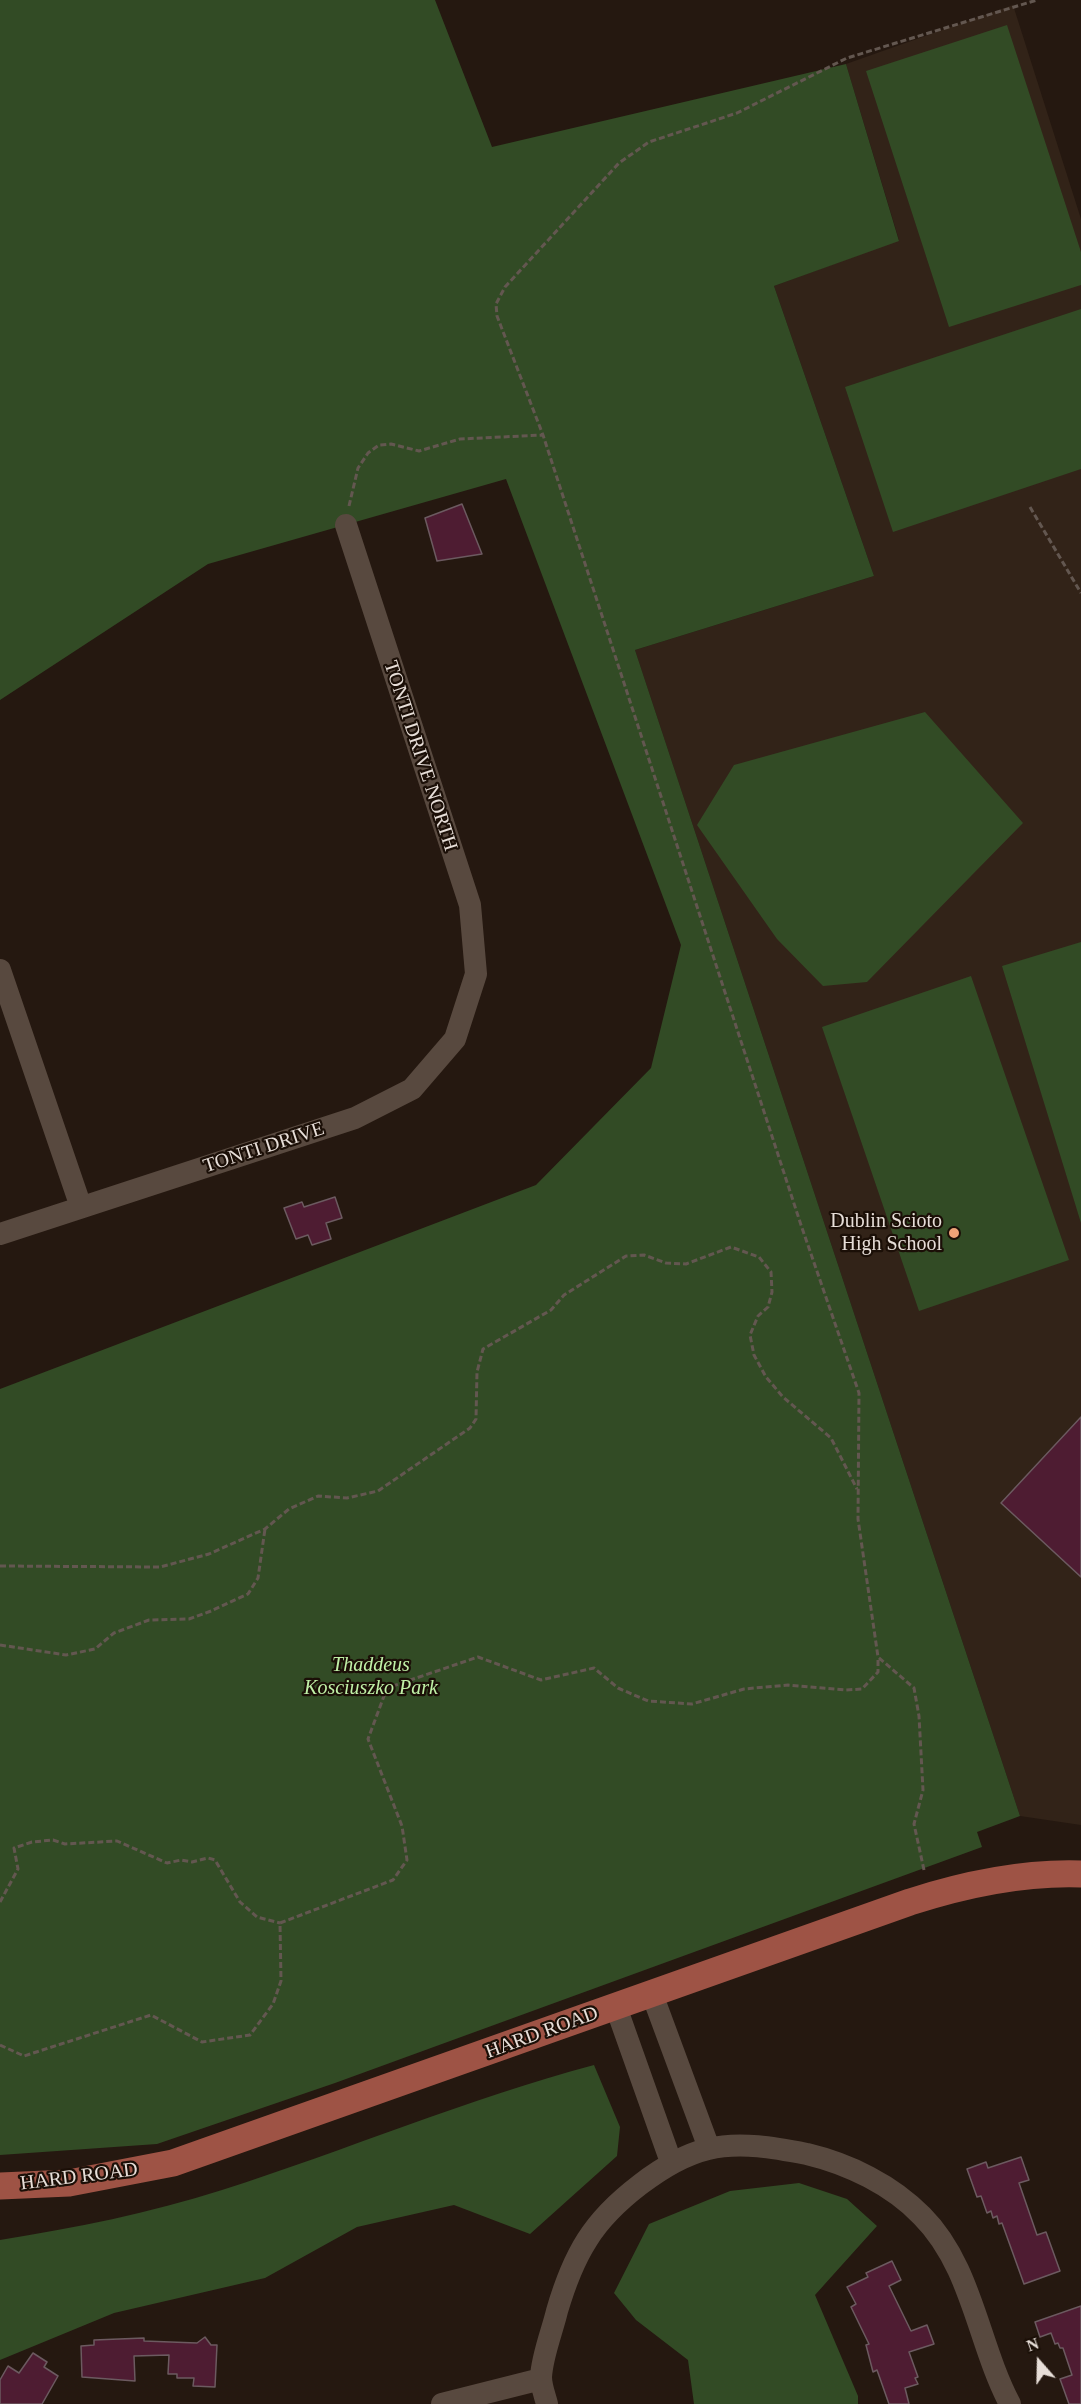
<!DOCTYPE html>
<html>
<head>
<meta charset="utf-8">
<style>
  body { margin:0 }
  #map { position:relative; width:1081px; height:2404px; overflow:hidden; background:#251810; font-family:Georgia,serif }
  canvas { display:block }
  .north { position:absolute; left:1009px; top:2332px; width:60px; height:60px; -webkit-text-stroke:4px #1b0f07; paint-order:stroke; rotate:340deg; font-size:16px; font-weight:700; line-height:24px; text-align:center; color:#e7ded8 }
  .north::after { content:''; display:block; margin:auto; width:21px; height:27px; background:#e7ded8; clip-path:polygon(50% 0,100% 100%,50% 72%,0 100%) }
</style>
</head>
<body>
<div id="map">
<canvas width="1081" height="2404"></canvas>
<div class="north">N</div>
</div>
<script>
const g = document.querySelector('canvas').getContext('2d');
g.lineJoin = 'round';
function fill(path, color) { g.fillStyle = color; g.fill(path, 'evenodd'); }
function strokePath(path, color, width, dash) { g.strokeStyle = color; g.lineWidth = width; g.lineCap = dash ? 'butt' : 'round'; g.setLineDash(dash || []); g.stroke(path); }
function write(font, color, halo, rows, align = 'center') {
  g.font = font + ' Georgia,serif'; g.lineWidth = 4.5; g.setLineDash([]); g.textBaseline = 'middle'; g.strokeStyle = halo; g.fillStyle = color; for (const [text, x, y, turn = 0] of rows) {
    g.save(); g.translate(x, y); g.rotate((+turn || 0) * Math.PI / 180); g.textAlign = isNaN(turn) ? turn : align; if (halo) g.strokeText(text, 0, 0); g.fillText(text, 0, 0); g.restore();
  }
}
const education = new Path2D(`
  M1013,5L1081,219V1825L1020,1816L635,650L874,576L774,286L899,240L846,64Z`);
const green = new Path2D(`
  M0,0H435L492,147L846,64L899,241L774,286L874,576L635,650L1020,1816L977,1832L982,1847L335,2083L157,2144L0,2155V1389L536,1185L651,1068L681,945L506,479L208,564L0,700Z
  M1007,25L1081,252V285L949,327L866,71Z
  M1081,309V469L893,532L845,387Z
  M925,712L1023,823L867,982L823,986L777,939L697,825L734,765Z
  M1081,942V1223L1002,966Z
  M971,976L1069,1260L919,1311L822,1027Z
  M594,2065L620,2127L617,2156L530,2234L454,2205L357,2227L265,2278L114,2313L0,2360V2240C75,2228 150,2213 222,2190C347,2150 467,2099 594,2065Z
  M799,2183L847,2199L877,2226L815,2295L858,2396V2404H694L688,2360L636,2320L614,2293L649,2224L730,2191Z`);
const building = new Path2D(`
  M462,504L482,554L437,561L425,518Z
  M335,1197L342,1218L326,1223L331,1239L312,1245L308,1235L296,1239L284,1208L302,1202L304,1207Z
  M1081,1417V1577L1001,1503Z
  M1021,2157L1029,2180L1019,2183L1037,2235L1046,2232L1060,2271L1024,2284L1002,2223L999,2224L997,2216L993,2218L991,2211L987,2213L981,2196L977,2197L967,2169L986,2162L988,2168Z
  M892,2261L901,2280L889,2286L911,2331L927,2325L934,2344L909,2352L918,2377L915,2378L918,2384L905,2388L909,2404H889L877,2370L873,2372L866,2345L869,2344L851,2307L856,2304L847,2287L868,2277L866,2273Z
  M1081,2306V2404H1069L1060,2379L1072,2375L1063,2348H1060L1058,2343L1055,2344L1051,2333L1040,2337L1035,2322Z
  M205,2337L211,2345H217L215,2387L193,2386L194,2378H177V2374H168L169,2355L134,2356L135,2381L82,2377L81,2346L94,2345V2340L144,2338V2341L197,2343Z
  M33,2353L47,2362L44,2367L58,2376L42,2404H0V2380L8,2366L19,2373Z`);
const path = new Path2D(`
  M349,506L358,468L368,453L379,445L391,444L419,451L460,439L543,435
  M1030,507L1081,593
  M0,1566L160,1567L209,1554L265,1529L289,1509L318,1496L347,1498L378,1491L470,1428L476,1419L477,1372L483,1349L551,1310L564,1295L626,1256L644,1255L666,1263L686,1264L731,1247L759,1257L771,1272L772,1292L768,1307L758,1316L750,1335L754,1355L766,1377L783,1397L831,1438L857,1489
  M0,1645L66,1655L95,1649L114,1633L149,1620L189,1619L211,1611L248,1594L258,1578L265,1529
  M924,1870L914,1824L923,1790L919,1716L914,1688L878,1657L858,1519L859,1393L801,1225L543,435L497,316L496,304L505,287L619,163L649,142L737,113L847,58L1037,0
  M0,1902L18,1869L14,1848L32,1842L53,1840L65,1844L117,1841L167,1863L181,1860L192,1862L208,1858L215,1860L240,1902L257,1917L280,1923
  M0,2045L24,2056L151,2015L202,2042L250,2035L273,2004L281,1981L280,1923L393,1880L407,1860L402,1826L368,1739L387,1688L478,1657L541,1680L594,1668L618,1688L648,1701L692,1704L744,1689L788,1685L845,1690L862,1689L878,1672V1657`);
const minor = new Path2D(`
  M0,970L81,1207
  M0,1234L355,1118L412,1089L455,1039L476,974L470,905L346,525
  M652,1994L709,2148
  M616,2007L671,2162
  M442,2404L541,2379
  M547,2404C545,2396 541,2386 541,2377C542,2356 552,2332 557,2311C564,2287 573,2262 587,2240C610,2203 666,2159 708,2149C740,2141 776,2148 807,2154C849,2164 892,2185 922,2216C972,2266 978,2344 1010,2404`);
const major = new Path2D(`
  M0,2186L69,2183L173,2163L910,1902C966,1884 1022,1872 1081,1874`);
const markers = [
  [954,1233,6,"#efa378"]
];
const streetNames = [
  ["TONTI DRIVE NORTH",420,756,72],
  ["TONTI DRIVE",264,1148,-18],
  ["HARD ROAD",542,2033,-20],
  ["HARD ROAD",79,2177,-7]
];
const poiNames = [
  ["Dublin Scioto",942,1222],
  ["High School",942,1245]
];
const parkNames = [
  ["Thaddeus",371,1666],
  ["Kosciuszko Park",371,1689]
];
fill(education, '#322318');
fill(green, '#324b25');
fill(building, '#4e1c32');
strokePath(building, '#6c5a60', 1.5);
strokePath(path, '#635750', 3, [6, 3]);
strokePath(minor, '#58493f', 22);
strokePath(major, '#9e5345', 27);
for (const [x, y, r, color] of markers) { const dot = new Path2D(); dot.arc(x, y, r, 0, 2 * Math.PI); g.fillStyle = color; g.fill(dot); strokePath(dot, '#1b0f07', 2); }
write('20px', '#e7ded8', '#1b0f07', streetNames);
write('20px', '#e7ded8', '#1b0f07', poiNames, 'right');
write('italic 20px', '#c0f1a7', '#1b0f07', parkNames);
</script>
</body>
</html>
